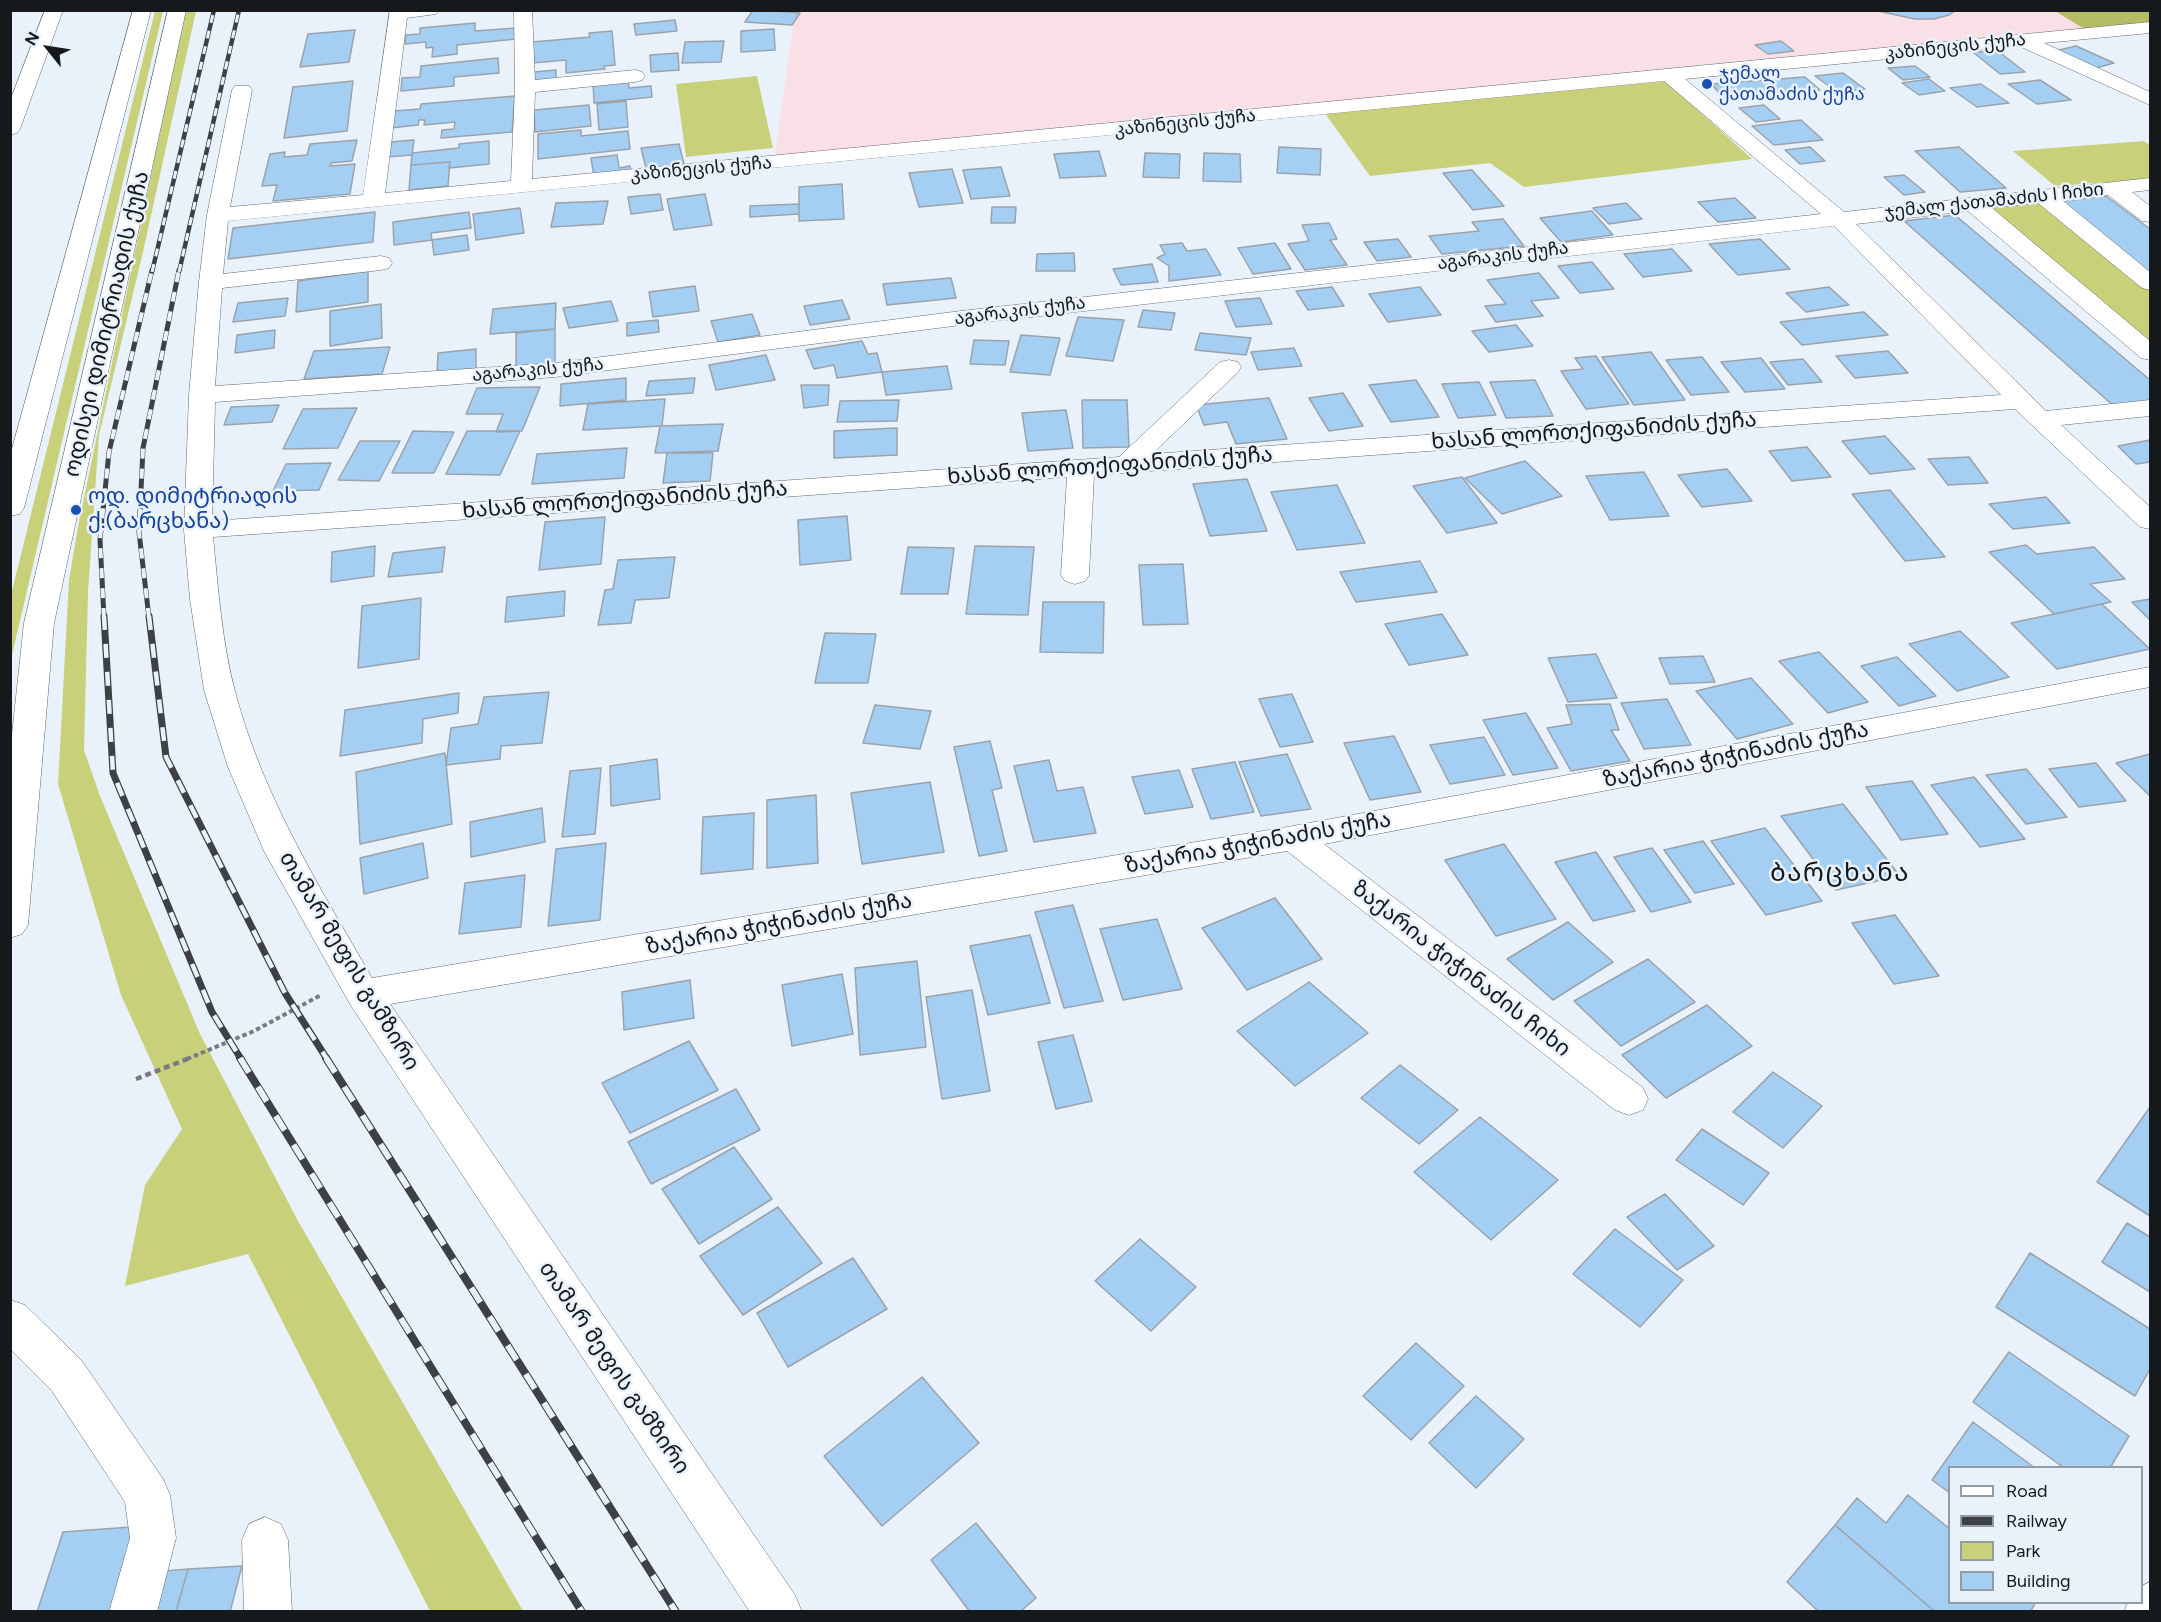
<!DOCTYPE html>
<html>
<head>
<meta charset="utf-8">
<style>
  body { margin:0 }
  #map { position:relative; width:2161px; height:1622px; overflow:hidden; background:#e9f2fb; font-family:Figtree,sans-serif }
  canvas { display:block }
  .frame { position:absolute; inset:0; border:12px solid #16191c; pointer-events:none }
  .legend { position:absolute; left:1948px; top:1466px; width:195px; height:138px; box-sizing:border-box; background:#e9f2fb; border:2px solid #959ba2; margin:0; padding:8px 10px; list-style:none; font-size:18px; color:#16191c }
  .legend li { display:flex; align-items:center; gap:12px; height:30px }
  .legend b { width:30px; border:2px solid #959ba2 }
  .north { position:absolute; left:18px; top:18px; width:60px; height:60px; -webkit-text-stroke:4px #e9f2fb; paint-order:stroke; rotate:300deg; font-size:16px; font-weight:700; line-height:24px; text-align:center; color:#16191c }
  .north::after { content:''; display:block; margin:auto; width:21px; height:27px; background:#16191c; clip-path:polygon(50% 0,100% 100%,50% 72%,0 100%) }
</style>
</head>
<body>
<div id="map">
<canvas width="2161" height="1622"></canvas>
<div class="frame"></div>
<ul class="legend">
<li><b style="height:8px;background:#fff"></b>Road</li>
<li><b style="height:8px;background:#3d4145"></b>Railway</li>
<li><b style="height:16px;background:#c8d07a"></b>Park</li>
<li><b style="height:16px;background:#a5cef3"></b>Building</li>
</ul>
<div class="north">N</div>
</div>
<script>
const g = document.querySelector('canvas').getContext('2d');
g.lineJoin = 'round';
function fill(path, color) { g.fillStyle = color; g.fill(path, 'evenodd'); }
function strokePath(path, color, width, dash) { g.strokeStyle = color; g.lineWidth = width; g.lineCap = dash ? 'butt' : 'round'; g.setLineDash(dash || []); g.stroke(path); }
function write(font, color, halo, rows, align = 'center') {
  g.font = font + ' Figtree,"Noto Sans Georgian",sans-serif'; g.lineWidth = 5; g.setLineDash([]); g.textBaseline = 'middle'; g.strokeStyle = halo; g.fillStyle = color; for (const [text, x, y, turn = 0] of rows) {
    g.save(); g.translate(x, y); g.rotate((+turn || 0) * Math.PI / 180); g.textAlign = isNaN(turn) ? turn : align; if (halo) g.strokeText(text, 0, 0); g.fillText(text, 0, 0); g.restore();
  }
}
const industrial = new Path2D(`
  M2055,10L2091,33L774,162L795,11Z`);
const green = new Path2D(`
  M155,11H163L11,659V595Z
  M185,11H196L143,252L99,435L88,592L84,750L100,796L200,1034L298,1221L523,1611H430L248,1254L125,1286L145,1185L182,1129L121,995L58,784L69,580L78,527Z
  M757,76L773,148L686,157L676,84Z
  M1666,81L1752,159L1524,187L1490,163L1370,176L1324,112Z
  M2144,141L2150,145V179L2055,186L2013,151Z
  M2043,196L2150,283V353L1972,203Z`);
const forest = new Path2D(`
  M2055,11H2150V27L2091,33Z`);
const building = new Path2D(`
  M753,10H762L800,13L792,25L745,22Z
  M1873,10H1956L1949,15L1934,19H1915Z
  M675,20L677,31L636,35L634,24Z
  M475,23V31L516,28V39L457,45V54L432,57L433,47L426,48V42L405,44L406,35L420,34V28Z
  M774,29L775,50L741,52V31Z
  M355,30L349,62L300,67L308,34Z
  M612,31L615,65L604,66L605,69L566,73V60L532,63V42L590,37L589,33Z
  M724,41L721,62L682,63L685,42Z
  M1781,41L1794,51L1768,54L1755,45Z
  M2076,46L2114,63L2092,69L2055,51Z
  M1998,51L2025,72L2000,74L1973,52Z
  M678,53L679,70L651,72L650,55Z
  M498,58L499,73L454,77V86L401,91L402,78L420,77L421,66Z
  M1915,66L1930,77L1903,80L1888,68Z
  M556,70V82L534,84V72Z
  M1843,73L1865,89L1837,92L1815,76Z
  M1805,77L1820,90L1724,98L1711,84Z
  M628,78L629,88L651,86L652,97L594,103L593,81Z
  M1929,79L1945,91L1919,95L1902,83Z
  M2040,80L2071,100L2037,104L2008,84Z
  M353,81L347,131L284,138L293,87Z
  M1981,84L2009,103L1977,107L1950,88Z
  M515,96L512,132L441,138L442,130L454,129L455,122L424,125L425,120H419L418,125L391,128L394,111L420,109L421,104Z
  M626,101L628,127L599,130L597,104Z
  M589,105L591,126L535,132L534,110Z
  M1764,105L1780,119L1756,122L1739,108Z
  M1801,120L1823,140L1774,145L1752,126Z
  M581,130V136L628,131L630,149L538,159V134Z
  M357,140L352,161L331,163L330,166L355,164L350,194L273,201L277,185L262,186L270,154L285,152L284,157L307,155L310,144Z
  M414,140L412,155L387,157L389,142Z
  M489,141V164L449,168L450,162L411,165L412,153L459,148V144Z
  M679,144L685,168L647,172L641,148Z
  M1279,147L1321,149L1320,175L1277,173Z
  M1810,147L1825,161L1800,164L1785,150Z
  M1959,147L2006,188L1960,192L1915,151Z
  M1099,151L1106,176L1060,178L1054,154Z
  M1145,153L1180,154L1179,178L1143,177Z
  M1204,153L1240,154L1241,182L1203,181Z
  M617,155L619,168L630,166L631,172L594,177L591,158Z
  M450,162L448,186L409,190L411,165Z
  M1001,167L1010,196L971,199L963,170Z
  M952,169L963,203L919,207L909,173Z
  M1472,170L1504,206L1473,210L1443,173Z
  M1904,175L1925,192L1904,195L1884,177Z
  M842,184L844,219L799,221V187Z
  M660,194L663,210L631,214L628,197Z
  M705,194L712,225L674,230L667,199Z
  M2106,196L2150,229V274L2057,202Z
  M1735,198L1756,218L1718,222L1698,202Z
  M608,201L603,224L551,227L556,203Z
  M1626,203L1642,219L1609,224L1593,208Z
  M799,204V214L750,217V206Z
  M992,207H1016L1015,223H991Z
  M520,208L524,233L476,240L473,214Z
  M1592,211L1613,235L1561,242L1540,218Z
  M375,212L373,242L228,259L233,228Z
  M469,212L471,228L431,233L432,240L394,245L393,222Z
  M1955,215L2150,380V404L2116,408L1904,221Z
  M1503,219L1524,246L1442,254L1429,236L1479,231L1472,222Z
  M1329,223L1337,239L1330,240L1347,265L1305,270L1288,244L1309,241L1302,225Z
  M467,235L469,250L434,255L432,240Z
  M1398,239L1411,257L1377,261L1364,242Z
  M1760,239L1790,269L1738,275L1709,244Z
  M1182,243L1187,251L1206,249L1221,275L1169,281V266L1157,258L1165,254L1160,245Z
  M1275,243L1291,269L1253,274L1238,248Z
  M1672,249L1692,271L1643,277L1624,254Z
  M1074,253L1075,271H1036L1037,254Z
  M1592,262L1614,289L1580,293L1558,266Z
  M1152,264L1158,282L1121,285L1113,269Z
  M368,271V302L296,312L298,281Z
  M1539,273L1559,298L1531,301L1543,316L1496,322L1485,306L1506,304L1487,280Z
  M951,278L956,298L887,305L883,284Z
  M695,286L699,311L653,317L649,292Z
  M1332,287L1344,306L1308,310L1296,291Z
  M1420,287L1441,315L1388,322L1369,294Z
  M1829,287L1849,305L1806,312L1786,293Z
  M288,298L285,316L233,322L238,303Z
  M1260,298L1272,324L1236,327L1225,301Z
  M842,300L850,319L810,325L804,306Z
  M611,301L618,321L569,328L563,308Z
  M556,303L555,329L490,334L493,309Z
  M381,304L382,338L330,346V311Z
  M1143,310L1175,313L1171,330L1138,327Z
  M1864,312L1888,335L1802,345L1780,322Z
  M752,314L760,335L718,342L711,321Z
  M1078,317L1124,320L1113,361L1066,356Z
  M658,320L659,332L627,336V323Z
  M1516,325L1533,346L1489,352L1472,331Z
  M555,329V362L516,367V333Z
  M275,330L274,348L235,353L237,335Z
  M1200,333L1251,338L1246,355L1195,350Z
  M1021,335L1060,338L1050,375L1010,372Z
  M974,340L1009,341L1005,365L970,364Z
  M862,341L868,354L877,353L882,372L837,378L834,365L814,369L806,350Z
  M390,347L382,374L304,379L314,351Z
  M1294,348L1302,366L1258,370L1251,352Z
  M476,349V370L437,375L438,353Z
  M1888,351L1908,373L1855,378L1836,356Z
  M1651,352L1685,400L1634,405L1602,357Z
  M766,355L775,380L716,390L709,365Z
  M1596,356L1603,367L1629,404L1586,409L1561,371L1583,369L1575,358Z
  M1702,357L1729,392L1691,395L1666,360Z
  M1761,358L1785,389L1745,392L1721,362Z
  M1803,359L1822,382L1788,385L1770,362Z
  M947,366L952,389L886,395L882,372Z
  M626,378V400L560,406L561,384Z
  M695,378L693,393L646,396L649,381Z
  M1416,380L1439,417L1391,422L1369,385Z
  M1535,380L1553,416L1506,418L1490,382Z
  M1479,382L1496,415L1458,418L1442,384Z
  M801,385H829L828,405L804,408Z
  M540,387L522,431L496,432L503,414H466L477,388Z
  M1343,393L1363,426L1329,431L1309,398Z
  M1269,398L1287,439L1236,444L1227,422L1204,425L1196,405Z
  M665,399L662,426L583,430L588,404Z
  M899,400L897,421L837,422L840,401Z
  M1082,400H1127L1129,447L1083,448Z
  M279,405L272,422L224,425L231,407Z
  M357,408L338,448L283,449L303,409Z
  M1066,410L1073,448L1028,451L1022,413Z
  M723,424L718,451L655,453L660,426Z
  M897,428V455L834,458V431Z
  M413,431L454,432L434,473H392Z
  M467,431H520L500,475L446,474Z
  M1885,436L1915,469L1870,474L1842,441Z
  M2150,440V462L2136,464L2118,446Z
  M360,441H400L379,481L338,480Z
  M1807,447L1831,477L1792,481L1769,451Z
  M627,448L624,478L532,484L537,454Z
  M667,453H713L710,481L663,483Z
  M1969,457L1988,483L1948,485L1928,459Z
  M1525,461L1562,496L1502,514L1465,478Z
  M331,463L319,490L273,491L286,464Z
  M1727,469L1752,501L1702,507L1678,475Z
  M1644,472L1669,516L1610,520L1586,476Z
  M1462,477L1497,523L1447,533L1413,486Z
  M1247,479L1267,531L1210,536L1193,484Z
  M1337,485L1365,543L1297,550L1271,492Z
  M1890,490L1945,557L1905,561L1852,494Z
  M2046,497L2070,523L2013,529L1989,504Z
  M847,516L851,560L800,565L798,520Z
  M605,517L601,564L539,570L545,522Z
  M2026,545L2037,554L2094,547L2125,579L2090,584L2111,602L2054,614L1989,552Z
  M375,546L374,576L331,582L332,552Z
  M975,546L1034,547L1028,615L966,614Z
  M445,547L442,572L388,577L393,553Z
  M908,547L954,548L948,594H901Z
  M675,557L669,598L635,600L631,623L598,625L605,590L613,589L618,560Z
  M1420,561L1437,592L1356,602L1340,572Z
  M1183,564L1188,624L1143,625L1139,565Z
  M565,591L564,616L505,622L507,597Z
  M421,598L419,659L358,668L362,606Z
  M2150,599V620L2132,602Z
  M1043,602H1104L1103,653L1040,652Z
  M2102,604L2150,649L2057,669L2011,623Z
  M1442,614L1468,655L1409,665L1385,624Z
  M1960,631L2009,677L1957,691L1909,644Z
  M825,633L876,634L868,683H815Z
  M1819,652L1868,702L1828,713L1779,661Z
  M1596,654L1617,698L1568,702L1548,658Z
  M1703,656L1715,682L1670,684L1659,658Z
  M1897,657L1936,696L1899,706L1861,666Z
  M1751,678L1793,724L1737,739L1696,691Z
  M549,692L542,743L501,746L500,759L446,765L451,728L478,724L484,697Z
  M459,693L458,713L423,719L422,743L340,756L345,710Z
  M1292,694L1313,742L1280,747L1259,699Z
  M1667,699L1691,745L1644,749L1621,703Z
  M1610,704L1619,730H1611L1630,761L1571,771L1547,728L1572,724L1566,705Z
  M875,705L931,711L920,749L863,743Z
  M1526,713L1558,768L1513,775L1483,720Z
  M1394,736L1421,792L1370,800L1344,743Z
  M1484,737L1505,775L1450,784L1430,745Z
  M990,741L1002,788L992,790L1007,851L979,856L954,747Z
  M445,753L452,824L360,844L356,772Z
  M1287,754L1311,809L1261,816L1239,762Z
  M2150,754V794L2149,795L2116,763Z
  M657,759L660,799L611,806L610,766Z
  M1049,760L1057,791L1083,787L1096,833L1034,842L1014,766Z
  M1235,762L1254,812L1211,819L1192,769Z
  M2096,763L2126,801L2079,807L2049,769Z
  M601,768L595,834L562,837L570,771Z
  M2026,769L2067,817L2026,824L1986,775Z
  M1179,770L1193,807L1145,814L1132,777Z
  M1974,777L2025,839L1980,847L1931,785Z
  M1912,781L1948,834L1901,840L1866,787Z
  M930,782L944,852L862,864L851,793Z
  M816,795L818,863L767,868V800Z
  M1843,804L1900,876L1836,890L1781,816Z
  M542,808L545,842L471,857L470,822Z
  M754,813L753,869L701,874L703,817Z
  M1765,828L1822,901L1766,915L1711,841Z
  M1703,841L1734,884L1695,893L1664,850Z
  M423,843L428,878L364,894L360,858Z
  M606,843L600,920L548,926L556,849Z
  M1504,844L1556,919L1496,936L1445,860Z
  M1652,848L1691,902L1651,912L1614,857Z
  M1596,852L1635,911L1593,921L1555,862Z
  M525,875L521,927L459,934L465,883Z
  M1275,898L1322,959L1247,990L1202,928Z
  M1073,905L1103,1001L1064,1008L1035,912Z
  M1895,915L1939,976L1894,984L1852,923Z
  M1157,919L1182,989L1123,1000L1100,929Z
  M1568,922L1613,962L1553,1000L1507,959Z
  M1030,935L1050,1003L988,1015L970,946Z
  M1648,959L1695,1002L1621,1046L1574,1001Z
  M917,961L926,1047L860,1055L855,968Z
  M842,974L853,1034L792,1046L782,985Z
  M690,980L694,1018L624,1030L622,992Z
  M1309,982L1368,1033L1295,1086L1237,1031Z
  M972,990L990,1091L942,1099L926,997Z
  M1707,1005L1752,1046L1666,1098L1622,1055Z
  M1073,1035L1092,1101L1056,1109L1038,1042Z
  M689,1041L718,1090L630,1133L602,1083Z
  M1400,1065L1458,1110L1419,1144L1361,1098Z
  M1773,1072L1822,1106L1783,1148L1733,1112Z
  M736,1089L760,1130L651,1184L628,1142Z
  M2150,1107V1216L2097,1182Z
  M1480,1117L1558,1180L1491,1240L1414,1172Z
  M1702,1129L1769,1173L1743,1205L1676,1160Z
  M734,1147L772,1199L699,1244L662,1189Z
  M1665,1194L1714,1246L1677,1270L1627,1217Z
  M778,1207L822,1263L743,1315L700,1256Z
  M2127,1223L2150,1237V1292L2102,1262Z
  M1615,1229L1683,1280L1640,1327L1573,1274Z
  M1140,1239L1196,1287L1151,1331L1095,1281Z
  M2030,1253L2150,1329V1369L2135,1396L1996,1307Z
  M853,1258L887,1309L788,1367L757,1313Z
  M1416,1343L1464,1386L1411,1440L1363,1396Z
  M2009,1352L2129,1436L2110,1468H2064L1973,1402Z
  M922,1377L979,1443L882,1526L824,1456Z
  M1476,1396L1524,1439L1476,1488L1429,1443Z
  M1973,1422L2035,1468H1950V1493L1932,1480Z
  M1908,1495L1950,1529V1602H2036L2030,1612H1935L1835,1525L1857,1498L1886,1523Z
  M976,1523L1036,1598L1020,1612H970L931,1560Z
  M1835,1525L1863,1549L1935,1612H1819L1787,1582Z
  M144,1526L130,1574L188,1569L176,1612H37L63,1532Z
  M242,1566L230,1612H176L188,1569Z`);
const pathFar1 = new Path2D(`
  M187,1059L254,1031L321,995`);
const path = new Path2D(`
  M136,1079L190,1058`);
const minor = new Path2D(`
  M45,10H63L20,129L17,133L10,135V101Z
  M390,10H439L436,14L407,18L385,193L511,181L515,87L514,10H532L535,80L635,70L642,72L645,76L642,80L635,82L535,92L532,179L2150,22V33L2044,43L2150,92V105L2019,46L1685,79L1844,212L2150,178V190L2132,192L2150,206V222L2142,221L2108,195L2062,200L2150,272V290L2142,288L2038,203L1992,208L2150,341V360L2141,358L1968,211L1856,224L2046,411L2150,400V416L2061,425L2150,507V529L2140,527L2015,409L1094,475L1089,575L1085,581L1075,584L1065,581L1061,575L1067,477L213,537C218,586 222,644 235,691C262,795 319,886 372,978L1293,826L2150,667V687L1324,844L1643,1088L1648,1099L1643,1110L1629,1115L1615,1110L1287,851L390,1004L795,1595L802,1612H750L350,1004L264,851L228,767L204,690L190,599L184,530L189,395L199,282L207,215L232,90L235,86H249L252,90L230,207L363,195ZM1664,81L1821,214L961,311L555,363L215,386L222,288L381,270L389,268L392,263L389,258L381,256L223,274L228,221ZM1834,226L2001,395L1152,454L1238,372L1241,367L1238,362L1229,360L1220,362L1119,457L212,521L215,402L555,377L961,325Z
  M10,1300L25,1305L82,1361L163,1479L170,1495L176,1538L157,1612H109L130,1538L125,1502L52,1391L10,1349Z
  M265,1517L281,1524L288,1540L292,1612H244L242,1540L249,1524Z
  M2150,1582V1612H2124L2128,1602H2142V1586Z`);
const major = new Path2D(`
  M133,10H151L24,508L20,514L10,516V456Z
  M168,10H186L54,623L28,925L22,934L10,938V753L24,623Z`);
const railFar3 = new Path2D(`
  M152,272L214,10
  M179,272L239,10`);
const railFar2 = new Path2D(`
  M104,618L100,540L109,452L152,270
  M149,618L139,532L143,448L179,270`);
const railFar1 = new Path2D(`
  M104,616L113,773L212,1012L241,1059
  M149,616L166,757L285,993L327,1059`);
const rail = new Path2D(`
  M240,1058L582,1612
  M326,1058L676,1612`);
const markers = [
  [1707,84,6,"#1a4fb4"],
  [76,510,6,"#1a4fb4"]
];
const farStreetnames = [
  ["კაზინეცის ქუჩა",1955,47,-6],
  ["კაზინეცის ქუჩა",1185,123,-6],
  ["კაზინეცის ქუჩა",701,169,-5],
  ["ჯემალ ქათამაძის I ჩიხი",1994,201,-6],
  ["აგარაკის ქუჩა",1503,256,-7],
  ["აგარაკის ქუჩა",1020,311,-7],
  ["აგარაკის ქუჩა",538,370,-5]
];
const farTransitnames = [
  ["ჯემალ",1719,74],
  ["ქათამაძის ქუჩა",1719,95]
];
const streetNames = [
  ["ოდისეი დიმიტრიადის ქუჩა",107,324,-77],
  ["ხასან ლორთქიფანიძის ქუჩა",1594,431,-4],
  ["ხასან ლორთქიფანიძის ქუჩა",1110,466,-4],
  ["ხასან ლორთქიფანიძის ქუჩა",625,500,-4],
  ["ზაქარია ჭიჭინაძის ქუჩა",1736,755,-11],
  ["ზაქარია ჭიჭინაძის ქუჩა",1258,843,-10],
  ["ზაქარია ჭიჭინაძის ქუჩა",779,924,-10],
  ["თამარ მეფის გამზირი",349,961,59],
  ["ზაქარია ჭიჭინაძის ჩიხი",1461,969,38],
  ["თამარ მეფის გამზირი",614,1368,56]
];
const transitNames = [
  ["ოდ. დიმიტრიადის",88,497],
  ["ქ.(ბარცხანა)",88,522]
];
const quarterNames = [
  ["ბარცხანა",1840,873]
];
fill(industrial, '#f9dfe6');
fill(green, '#c8d07a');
fill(forest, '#b5bd64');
fill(building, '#a5cef3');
strokePath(building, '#9aa3ab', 1.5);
strokePath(minor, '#616971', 1);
strokePath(major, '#616971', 1);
strokePath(pathFar1, '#777c82', 4, [4.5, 3]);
strokePath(path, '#777c82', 4.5, [6, 4]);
fill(minor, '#fff');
fill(major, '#fff');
strokePath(railFar3, '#3d4145', 4.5);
strokePath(railFar2, '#3d4145', 5);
strokePath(railFar1, '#3d4145', 7);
strokePath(rail, '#3d4145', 8);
strokePath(railFar3, '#e9f2fb', 3, [8]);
strokePath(railFar2, '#e9f2fb', 4, [10]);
strokePath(railFar1, '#e9f2fb', 4.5, [14]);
strokePath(rail, '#e9f2fb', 6, [17]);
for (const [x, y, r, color] of markers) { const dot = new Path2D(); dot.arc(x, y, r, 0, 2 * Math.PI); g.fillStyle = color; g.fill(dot); strokePath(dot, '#e9f2fb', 2); }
write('18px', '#16191c', '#e9f2fb', farStreetnames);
write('18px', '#164399', '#e9f2fb', farTransitnames, 'left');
write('22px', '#16191c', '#e9f2fb', streetNames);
write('22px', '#164399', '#e9f2fb', transitNames, 'left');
g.letterSpacing = '1.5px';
write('26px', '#16191c', '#e9f2fb', quarterNames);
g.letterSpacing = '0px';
</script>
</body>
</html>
